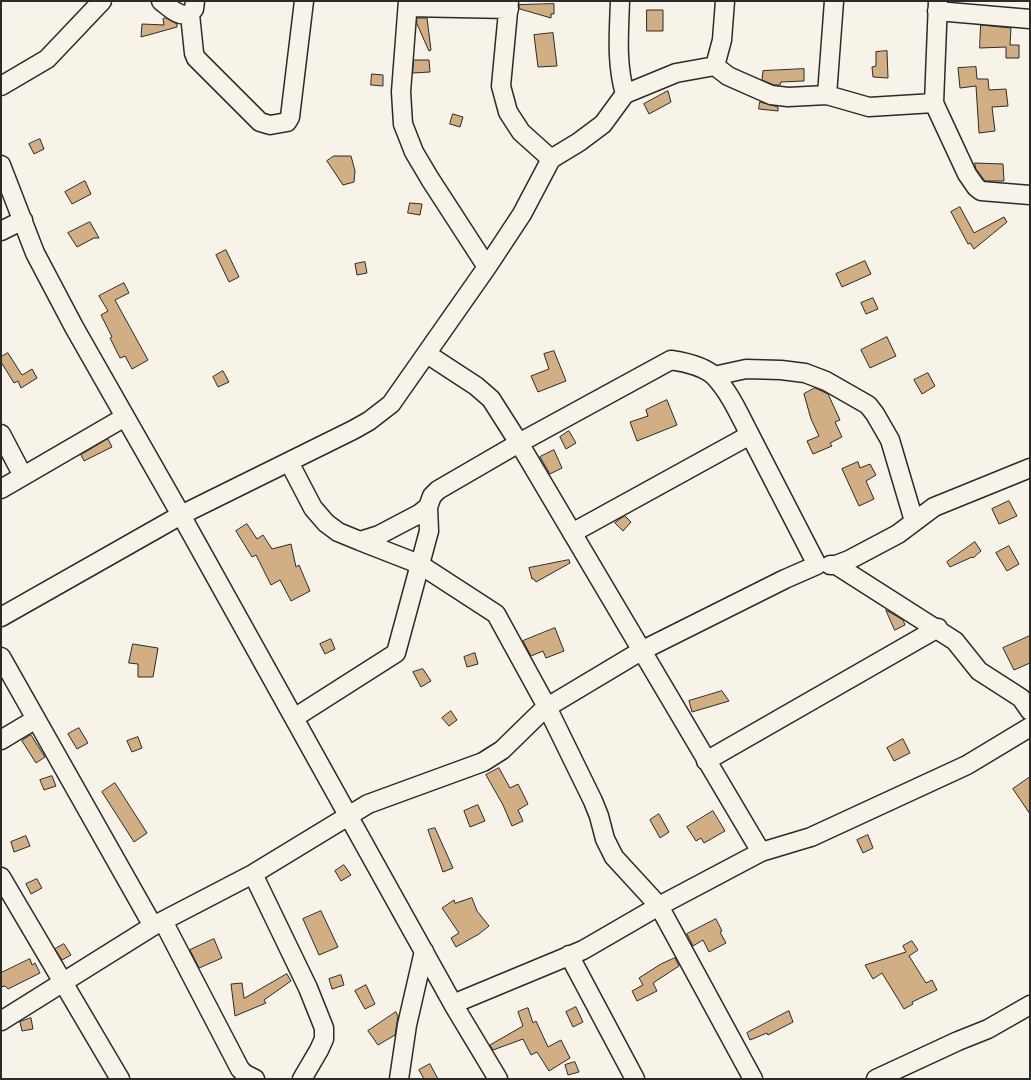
<!DOCTYPE html>
<html>
<head>
<meta charset="utf-8">
<style>
  body { margin:0 }
  #map { position:relative; width:1031px; height:1080px; overflow:hidden; background:#f7f3e8; font-family:"Balsamiq Sans",sans-serif }
  canvas { display:block }
  .frame { position:absolute; inset:0; border:2px solid #2b2b2b; pointer-events:none }
</style>
</head>
<body>
<div id="map">
<canvas width="1031" height="1080"></canvas>
<div class="frame"></div>
</div>
<script>
const g = document.querySelector('canvas').getContext('2d');
g.lineJoin = 'round';
function fill(path, color) { g.fillStyle = color; g.fill(path, 'evenodd'); }
function strokePath(path, color, width, dash) { g.strokeStyle = color; g.lineWidth = width; g.lineCap = dash ? 'butt' : 'round'; g.setLineDash(dash || []); g.stroke(path); }
const building = new Path2D(`
  M554,4V14H551V18L520,9L519,7V5Z
  M647,10H663V31H647Z
  M166,18L177,24V27L141,37L142,24L164,25L163,19Z
  M417,18H427L431,50L429,51L417,24Z
  M981,25L1011,28L1010,45H1019V58H1006V47L980,48Z
  M553,33L557,66L538,67L534,35Z
  M887,51L888,78L873,77L872,67L876,66V52Z
  M414,60H429L430,72L413,73Z
  M976,67L977,79H988L989,90L1006,89L1008,106L992,107L995,131L979,133L976,86L960,88L958,68Z
  M804,69V81L781,82L780,85H774L762,80L763,71Z
  M372,74L383,75V86L371,85Z
  M668,91L671,102L649,114L644,104Z
  M760,102L778,107V111L759,109Z
  M453,114L463,117L460,127L450,124Z
  M40,139L44,149L34,154L29,144Z
  M334,156H351L355,171L354,182L343,185L327,161Z
  M975,163L1003,164L1004,181H985L976,169Z
  M85,181L91,194L72,204L65,192Z
  M410,203L422,204L420,215L408,213Z
  M960,207L974,233L1004,217L1007,222L974,249L970,243L968,244L951,212Z
  M90,222L99,238H94L77,247L68,233Z
  M226,250L239,277L229,282L216,255Z
  M865,261L871,274L842,287L836,274Z
  M365,262L367,273L357,275L355,264Z
  M124,283L129,293L115,300L148,360L132,369L125,356L120,358L110,338L112,337L101,315L108,311L99,296Z
  M873,298L878,309L866,314L861,303Z
  M887,337L896,356L870,368L861,350Z
  M554,351L566,381L538,392L531,376L549,369L544,354Z
  M8,353L22,375L32,369L37,378L21,388L18,381L14,383L1,362V357Z
  M223,371L229,382L218,387L213,377Z
  M928,373L935,386L922,394L914,380Z
  M815,388L828,394L840,420L835,422L842,437L830,443L832,446L813,454L807,441L819,436L811,419L804,394Z
  M667,400L677,425L637,441L630,422L648,416L646,410Z
  M569,431L576,443L566,449L560,437Z
  M108,439L112,447L84,461L81,455Z
  M554,450L562,468L550,474L540,457Z
  M858,462L860,468L870,464L876,475L866,481L874,499L859,506L842,469Z
  M1009,501L1017,516L999,524L992,509Z
  M625,516L631,522L623,531L615,523Z
  M247,524L257,539L263,535L272,549L291,544L296,567L299,565L310,591L291,601L280,580L271,585L256,555L252,557L236,531Z
  M975,542L981,551L973,558L972,557L950,567L947,562Z
  M1009,546L1019,564L1007,571L996,553Z
  M569,560L570,563L536,582L534,579H532L529,568Z
  M886,610L903,620L905,625L895,630Z
  M555,628L564,651L546,658L543,651L531,656L523,641Z
  M1030,636V663L1014,670L1003,648Z
  M331,639L335,649L325,654L320,644Z
  M133,644L158,648L153,677H138V664L129,663Z
  M475,653L478,664L467,667L464,657Z
  M423,669L431,681L421,687L413,672Z
  M722,691L729,701L692,712L689,701Z
  M451,711L457,720L449,726L442,718Z
  M79,728L88,743L77,749L68,734Z
  M31,735L45,757L36,763L22,741Z
  M138,737L142,748L132,752L127,741Z
  M903,739L910,753L894,761L887,748Z
  M499,768L510,788L518,784L528,804L518,810L523,821L512,826L503,805L486,775Z
  M52,776L56,786L44,790L40,780Z
  M1030,777V814L1013,789Z
  M115,783L147,833L134,842L102,792Z
  M478,805L485,821L470,827L464,811Z
  M713,811L725,831L704,843L701,838L696,841L687,827Z
  M659,814L669,832L660,838L650,820Z
  M435,828L453,868L443,872L428,830Z
  M868,835L873,848L863,853L857,840Z
  M26,836L30,846L14,852L11,842Z
  M344,865L351,875L341,881L335,871Z
  M37,879L42,888L31,894L26,884Z
  M472,898L477,911L489,926L479,934L456,947L451,938L459,933L442,908L454,900L455,903Z
  M321,911L338,947L319,955L303,919Z
  M716,919L722,931L720,932L726,943L709,952L703,940L693,946L687,934Z
  M214,939L222,958L199,968L190,950Z
  M912,941L918,950L909,956L926,983L932,980L937,990L912,1002L913,1004L904,1009L882,973L873,979L865,965L906,952L903,946Z
  M64,944L71,955L62,960L55,949Z
  M675,958L679,966L653,983L657,991L637,1001L632,991L643,985L639,978L661,964Z
  M30,959L32,965L35,963L40,973L8,989L5,986L1,987V973Z
  M287,974L291,981L264,1000L266,1003L235,1016L231,984L242,983L244,998Z
  M341,975L344,985L332,989L329,979Z
  M366,985L375,1004L365,1009L355,991Z
  M576,1007L583,1022L573,1027L566,1012Z
  M528,1008L533,1023L536,1021L548,1047L561,1040L570,1058L549,1071L537,1052L531,1055L523,1039L493,1050L490,1045L523,1026L518,1012Z
  M789,1011L793,1022L768,1035L767,1033L750,1040L747,1033Z
  M396,1012L398,1016L395,1035L378,1045L368,1031Z
  M31,1018L33,1029L22,1031L20,1022Z
  M575,1062L579,1072L568,1075L565,1065Z
  M430,1064L438,1079H424L419,1070Z`);
const minor = new Path2D(`
  M161,1C169,7 179,18 190,14
  M195,1L194,9L190,14L194,53L196,58L260,122L270,125L287,122L290,117L304,1
  M408,1L401,92L403,124L414,152L430,179L487,267
  M509,1L501,86L508,112L521,132L551,159
  M620,1C619,33 616,63 625,94
  M938,1L934,103L967,174L976,187L981,191L1030,195
  M408,7L509,9
  M937,11L1030,19
  M715,66L728,76L771,95L788,97L827,95L869,107L934,103
  M1,86L47,59L102,1
  M827,95L834,1
  M1,165L35,253L74,327L181,515L1,617
  M1,231L23,220
  M427,354L476,386L491,399L519,443L761,852
  M714,376L746,369L781,370L805,373L826,381L868,405L875,414L890,440L914,521
  M1,434L23,476
  M289,462L313,508L326,523L338,532L360,541L379,535L419,514L428,507L432,496L438,490L519,443L671,360C684,362 706,367 715,377C730,393 740,416 750,435
  M1,489L125,417
  M360,541L419,564L496,614L547,707L593,801L599,816L605,839L614,857L659,906L753,1079
  M830,565H836L849,560L898,534L934,507L1030,468
  M836,565L955,641L979,671L1021,698L1030,711
  M1,657L153,926L253,874L368,804L483,762L502,750L544,709L641,651L785,579L817,565L750,435L572,533
  M294,718L396,653L429,531L428,507
  M1,740L36,719
  M706,761L938,628
  M253,874L308,988L324,1028V1039L319,1050L302,1079
  M1,877L120,1079
  M163,921L240,1069L245,1074L255,1079
  M569,955L635,1079
  M453,1004L583,950L659,906L761,852L811,837L967,765L1030,727
  M1,1021L153,926
  M399,1079L407,1025L424,951
  M498,1079L453,1004L181,515L353,430L369,421L391,404L487,267L522,214L551,159L579,142L603,124L625,94L676,73L715,66L722,40L725,1
  M876,1079L958,1041L988,1029L1030,1005`);
fill(building, '#d2ae84');
strokePath(building, '#2b2b2b', 1);
strokePath(minor, '#2b2b2b', 21);
strokePath(minor, '#f7f3e8', 18);
</script>
</body>
</html>
